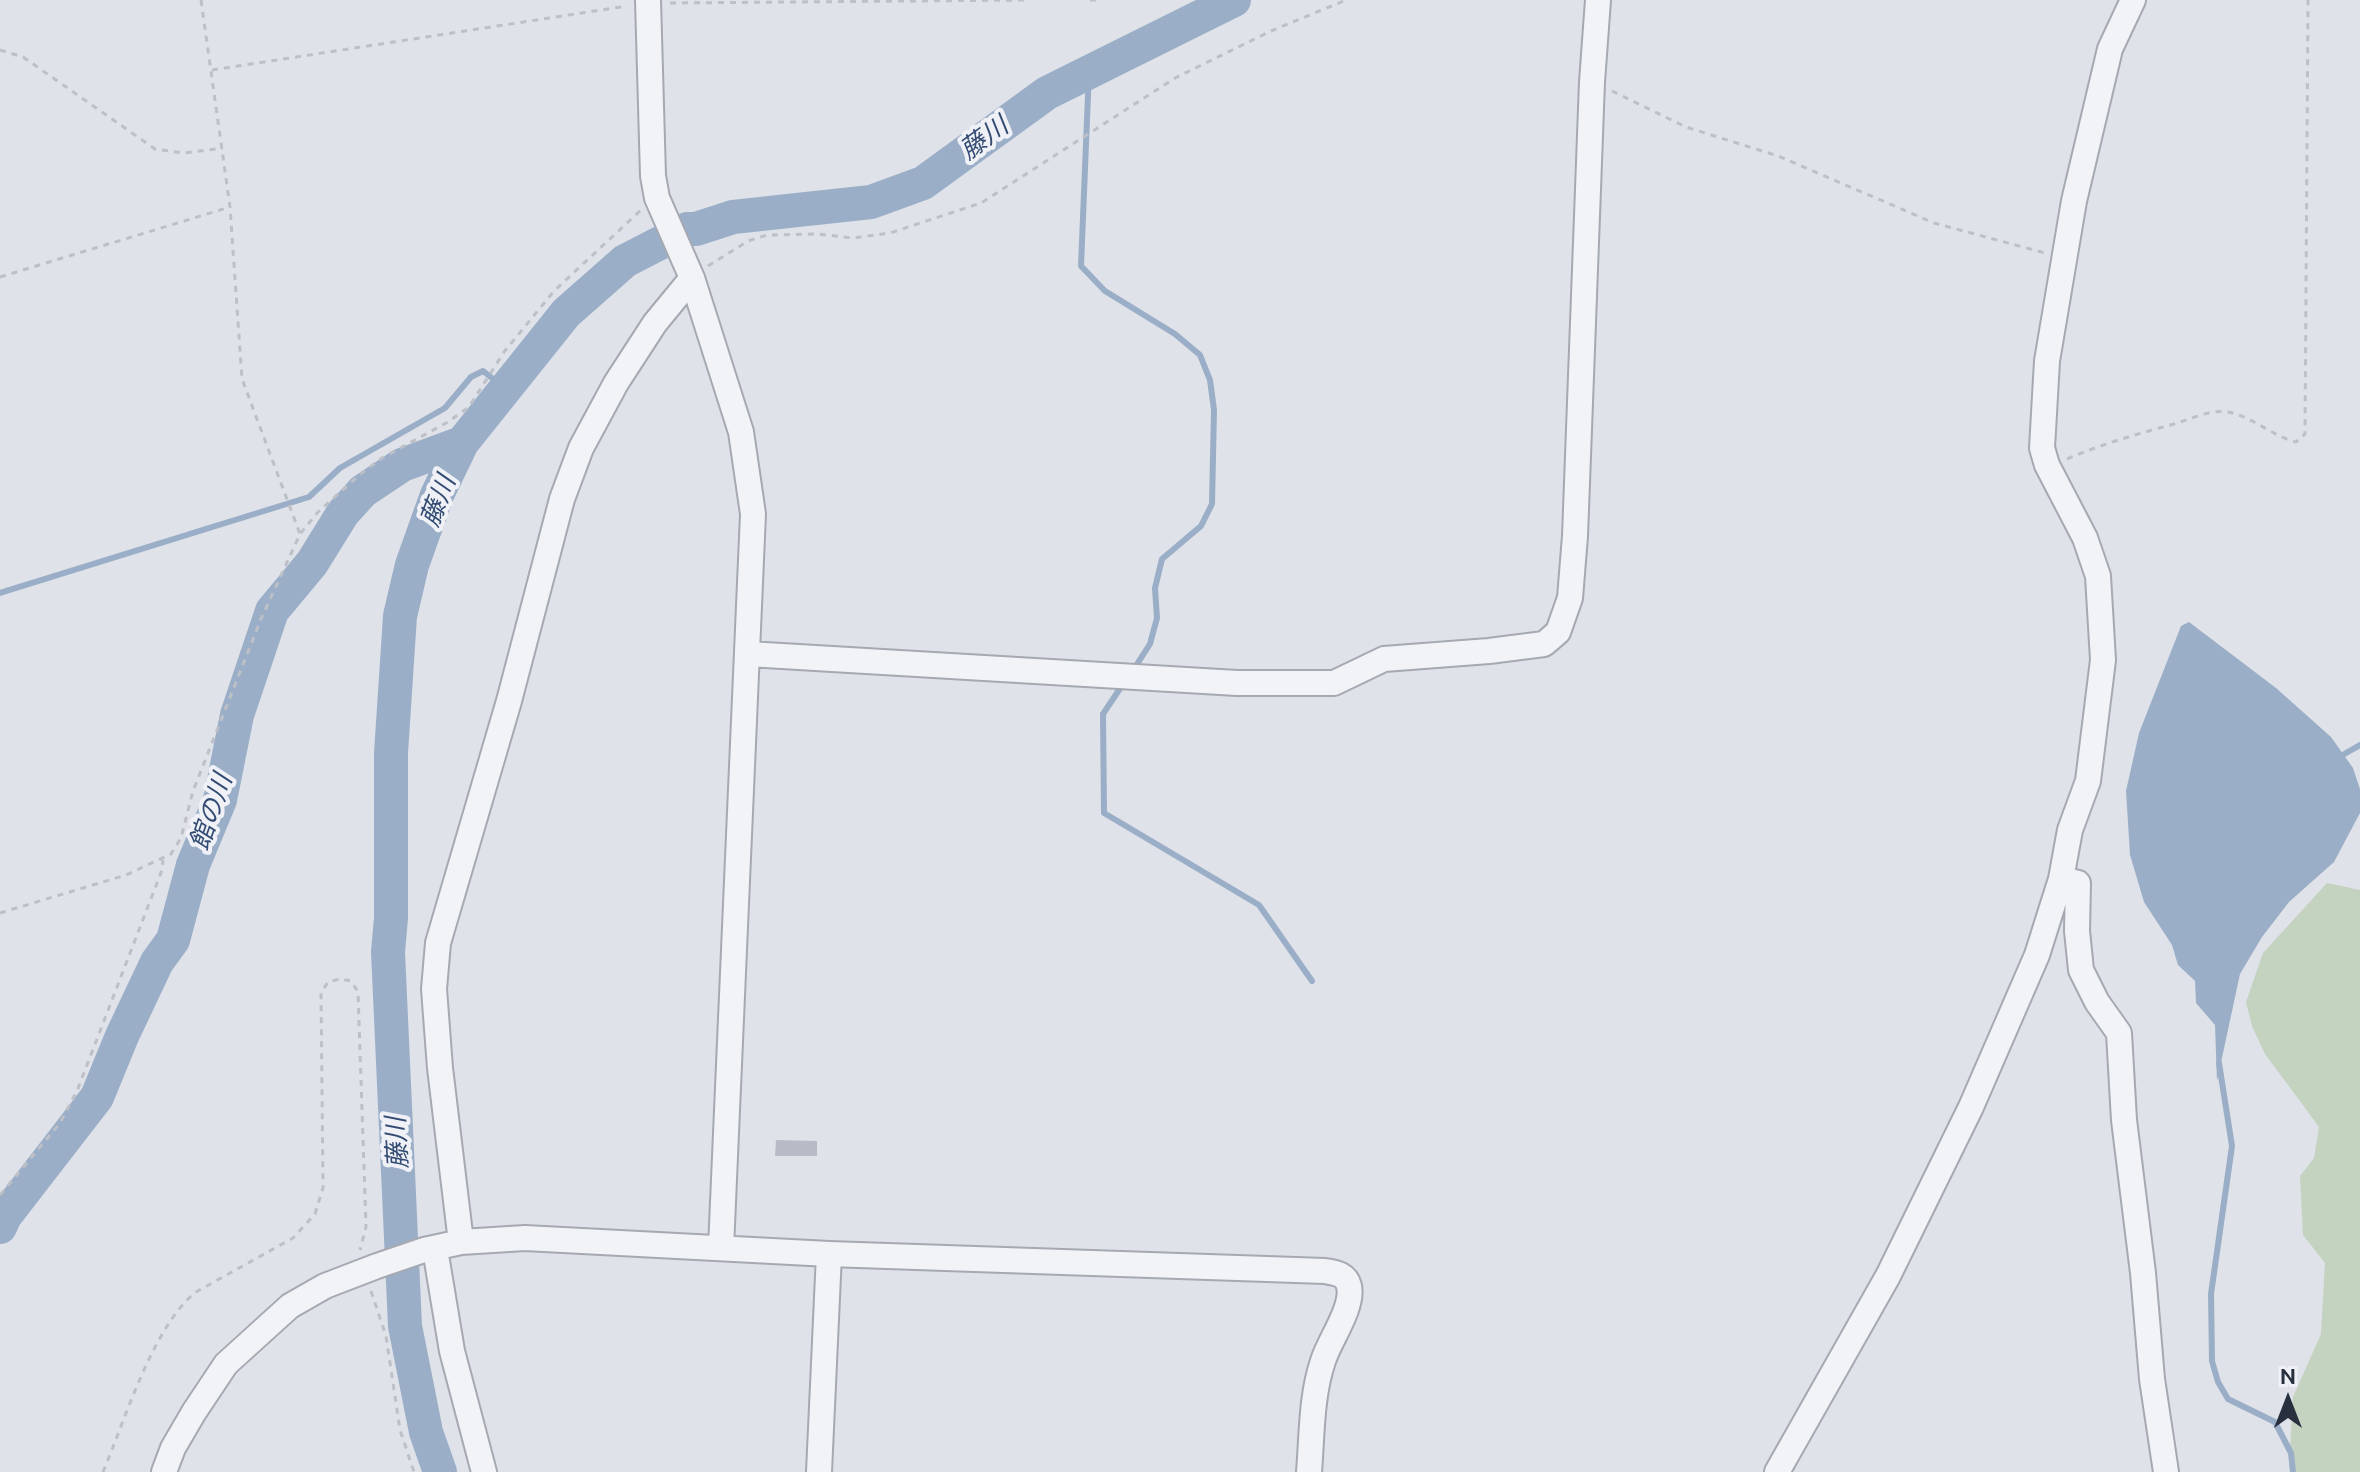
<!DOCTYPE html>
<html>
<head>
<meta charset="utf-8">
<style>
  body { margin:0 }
  #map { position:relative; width:2360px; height:1472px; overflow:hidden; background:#dfe2e8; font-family:Ubuntu,sans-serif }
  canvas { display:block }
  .north { position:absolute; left:2248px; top:1360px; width:80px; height:80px; -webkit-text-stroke:6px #eff1f6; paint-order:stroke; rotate:0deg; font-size:22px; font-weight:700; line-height:32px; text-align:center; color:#282f3f }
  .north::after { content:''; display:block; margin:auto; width:28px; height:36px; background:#282f3f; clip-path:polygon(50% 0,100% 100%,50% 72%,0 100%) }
</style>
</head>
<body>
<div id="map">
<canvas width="2360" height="1472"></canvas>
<div class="north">N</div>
</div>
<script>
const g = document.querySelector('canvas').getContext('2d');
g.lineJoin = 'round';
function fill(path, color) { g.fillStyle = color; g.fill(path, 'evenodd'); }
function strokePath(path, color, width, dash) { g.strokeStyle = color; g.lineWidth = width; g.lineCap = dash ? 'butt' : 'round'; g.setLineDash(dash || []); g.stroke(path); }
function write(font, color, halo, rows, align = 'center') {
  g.font = font + ' Ubuntu,"Noto Sans JP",sans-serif'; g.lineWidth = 8; g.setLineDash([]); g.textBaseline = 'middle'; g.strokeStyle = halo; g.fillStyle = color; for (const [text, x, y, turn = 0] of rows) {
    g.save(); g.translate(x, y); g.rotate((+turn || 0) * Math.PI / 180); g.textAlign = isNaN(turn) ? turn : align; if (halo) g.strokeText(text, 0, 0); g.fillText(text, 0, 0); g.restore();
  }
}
const green = new Path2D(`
  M2327,883L2360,890V1472H2296L2290,1450L2293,1397L2321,1334L2325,1263L2303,1235L2300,1176L2314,1158L2319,1127L2265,1054L2252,1026L2246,1002L2263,953Z`);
const water = new Path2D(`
  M2189,622L2276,688L2331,737L2353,768L2360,789V813L2334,862L2289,902L2262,937L2240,974L2217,1081L2215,1025L2196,1003L2195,981L2178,965L2172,945L2144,902L2130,855L2126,791L2139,733L2181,626Z`);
const stream = new Path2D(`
  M1089,71L1081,266L1105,291L1175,334L1200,355L1210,380L1214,410L1212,504L1201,526L1162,559L1155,588L1157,618L1150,644L1132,672
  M0,593L309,497L340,468L445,408L471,377L483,371L506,389
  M1123,684L1103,714L1104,813L1259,905L1312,981
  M2339,757L2360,745
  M2219,1063L2232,1146L2211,1294L2212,1361L2218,1382L2228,1399L2275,1422L2291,1453L2293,1472`);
const river = new Path2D(`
  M0,1227L5,1216L97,1097L122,1036L157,962L173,940L193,865L220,800L237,715L272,611L312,563L343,513L363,491L402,465L462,443
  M440,1472L426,1432L405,1326L388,952L391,918V753L400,616L412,565L437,495L462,443L566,313L625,261L687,229H696L733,217L871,202L923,183L1047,93L1234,0`);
const building = new Path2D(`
  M776,1140L817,1141V1156H775Z`);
const path = new Path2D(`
  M201,0L230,207L242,379L300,534
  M1090,0H1097
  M670,3L1030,0
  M0,50L23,57L155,149L183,153L223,148
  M212,70L627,6
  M1612,91L1686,127L1778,156L1934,223L2045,253
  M708,266L748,241L767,235L818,234L853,238L890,233L981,203L1175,78L1271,31L1346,0
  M0,277L230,207
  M2067,459C2102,444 2137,434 2174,424C2191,419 2210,409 2228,412C2253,417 2272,436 2296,442L2305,434L2308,0
  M0,913L126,875L171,854L181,838L193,791L261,619L300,534L318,512L363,472L382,458L448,422L469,407L504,352L554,291L641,210
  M0,1195L60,1123L77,1091L162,870L163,860
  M371,1291L386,1336L400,1430L414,1472
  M103,1472C125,1420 153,1326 196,1292L293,1238L315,1214L323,1188L321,993L328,982L340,979L351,981L358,992L366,1227L360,1250`);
const minor = new Path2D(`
  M692,278L741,432L753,514L721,1248
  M748,654L1237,683H1334L1384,659L1489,651L1544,644L1558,632L1570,598L1575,536L1592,82L1598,0
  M2061,879L2078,883L2077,931L2081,970L2097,1002L2119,1033L2124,1120L2143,1273L2152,1379L2166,1472
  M461,1242L440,1068L434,989L438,943L509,701L562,499L581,448L616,383L655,323L692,278L657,198L653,176L648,0
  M435,1249L452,1351L484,1472
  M164,1472L173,1448L194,1412L226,1364L290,1306L325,1286L377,1266L424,1250L461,1242L525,1238L829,1254L1325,1271C1336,1273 1346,1274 1349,1286C1354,1307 1329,1341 1323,1361C1311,1396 1312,1436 1309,1472
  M819,1472L829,1254
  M1777,1472L1888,1276L1971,1107L2037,955L2061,879L2070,830L2088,781L2103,660L2098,576L2085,538L2047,465L2042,448L2047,361L2074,201L2110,49L2133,0`);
const waterNames = [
  ["藤川",984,138,-36],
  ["藤川",438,501,-69],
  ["館の川",211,812,-71],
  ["藤川",397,1143,-93]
];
fill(green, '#c4d2c0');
fill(water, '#9baec8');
strokePath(stream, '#9baec8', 6);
strokePath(river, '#9baec8', 34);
fill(building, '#b6bbc5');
strokePath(minor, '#a4a9b2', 28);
strokePath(path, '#bdc0c7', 3, [6, 6]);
strokePath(minor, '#f2f3f7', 24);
write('italic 26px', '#334b72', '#eff1f6', waterNames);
</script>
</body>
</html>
